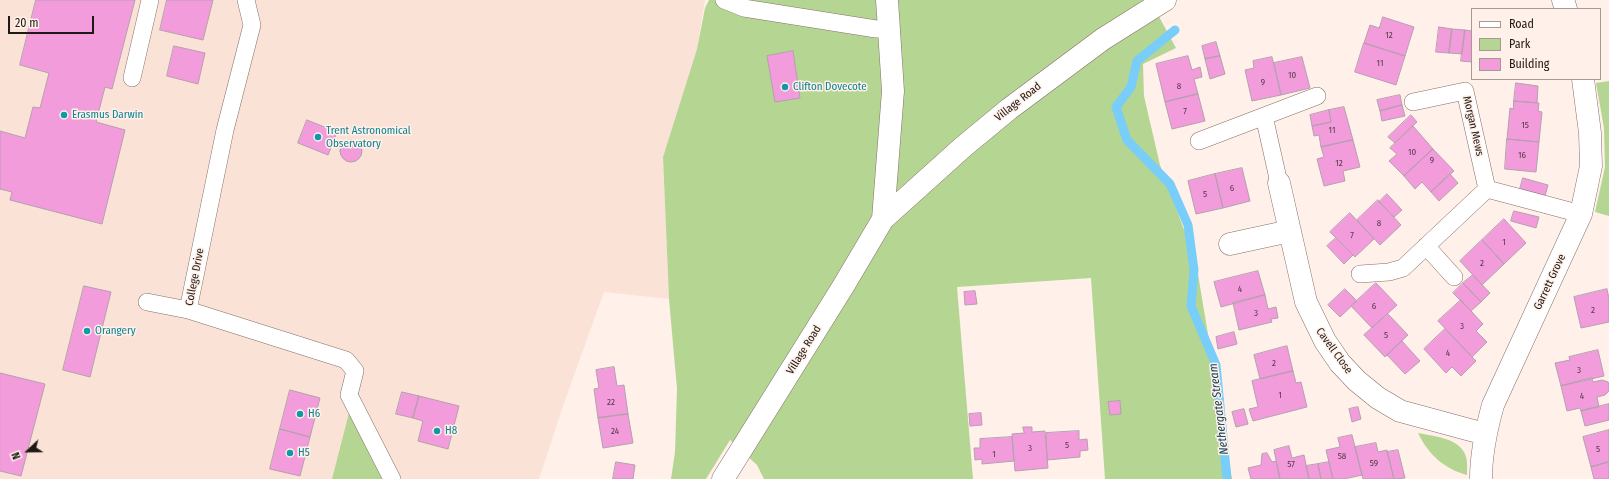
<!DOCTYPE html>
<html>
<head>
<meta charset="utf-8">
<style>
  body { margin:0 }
  #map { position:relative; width:1609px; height:479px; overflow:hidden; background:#fff0ea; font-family:"Fira Sans Condensed",sans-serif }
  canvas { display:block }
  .legend { position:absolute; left:1471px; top:8px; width:130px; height:72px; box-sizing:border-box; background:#fff0ea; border:1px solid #a69a94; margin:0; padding:5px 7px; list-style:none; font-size:12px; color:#201814 }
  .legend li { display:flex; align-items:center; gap:8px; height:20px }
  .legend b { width:20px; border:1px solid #a69a94 }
  .north { position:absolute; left:8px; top:431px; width:40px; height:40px; -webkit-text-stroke:3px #fff0ea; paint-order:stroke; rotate:248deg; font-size:11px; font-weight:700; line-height:16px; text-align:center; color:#201814 }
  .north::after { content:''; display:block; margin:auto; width:14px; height:18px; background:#201814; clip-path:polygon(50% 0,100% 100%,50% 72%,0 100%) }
  .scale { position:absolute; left:8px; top:16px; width:86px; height:18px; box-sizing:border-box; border:2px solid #201814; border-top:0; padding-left:5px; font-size:12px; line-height:14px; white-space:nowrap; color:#201814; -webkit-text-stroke:3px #fff0ea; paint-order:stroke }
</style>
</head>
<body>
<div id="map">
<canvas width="1609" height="479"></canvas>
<ul class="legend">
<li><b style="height:5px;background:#fff"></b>Road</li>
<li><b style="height:11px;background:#b5d693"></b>Park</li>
<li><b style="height:11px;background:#f29cdc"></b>Building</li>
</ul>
<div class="north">N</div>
<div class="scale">20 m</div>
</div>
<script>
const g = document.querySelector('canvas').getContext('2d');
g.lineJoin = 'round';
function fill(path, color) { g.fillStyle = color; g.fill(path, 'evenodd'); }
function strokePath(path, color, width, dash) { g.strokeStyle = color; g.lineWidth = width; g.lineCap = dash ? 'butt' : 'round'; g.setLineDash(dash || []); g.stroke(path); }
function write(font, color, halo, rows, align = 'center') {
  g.font = font + ' "Fira Sans Condensed",sans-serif'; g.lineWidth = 3; g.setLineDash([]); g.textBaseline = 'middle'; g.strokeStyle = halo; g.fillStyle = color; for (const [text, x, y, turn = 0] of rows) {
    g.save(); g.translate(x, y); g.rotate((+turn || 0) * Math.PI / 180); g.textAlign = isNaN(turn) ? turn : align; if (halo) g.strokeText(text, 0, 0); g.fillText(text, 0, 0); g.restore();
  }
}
const built = new Path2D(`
  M0,0H705L697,49L663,157L669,299L604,292L563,406L539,479H0Z`);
const green = new Path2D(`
  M709,0H1150L1176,48L1143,64L1144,96L1160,165L1196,262L1232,479H1105L1091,278L957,287L973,479H764L757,465L730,440L706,479H671L675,452L677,389L669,299L663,157L697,49L705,8Z
  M1609,81V216L1595,212L1605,167L1604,128L1596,83Z
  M349,413L382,479H332Z
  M1418,433C1432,436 1459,438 1465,454C1468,460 1467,469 1467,475C1444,469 1428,454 1418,433Z`);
const stream = new Path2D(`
  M1175,30L1137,61L1131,87L1116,107L1127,140L1170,184L1188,225L1194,270L1191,306L1216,365L1227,479`);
const building = new Path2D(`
  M36,0H135L112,89L105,87L96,122L125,130L102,224L10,200L12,192L0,189V131L25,138L33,107L40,108L49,73L20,65Z
  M167,0H213L203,40L160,30Z
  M1383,17L1414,27L1405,56L1364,43L1370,25L1379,28Z
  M1439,27L1452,29L1449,53L1436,52Z
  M1452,29L1465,30L1462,54L1449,53Z
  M1465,30L1472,31V62L1461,61Z
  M1216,42L1220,56L1205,59L1202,46Z
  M1364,43L1405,56L1396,85L1355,72Z
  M174,46L205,53L198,84L167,76Z
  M793,51L800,98L775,102L767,56Z
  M1188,56L1192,70L1200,67L1202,77L1194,79L1198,94L1165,102L1156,64Z
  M1220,56L1225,74L1210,79L1205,59Z
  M1272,57L1281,95L1252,101L1245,70L1254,68L1253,61Z
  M1302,57L1310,88L1281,95L1274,63Z
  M1516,83L1538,86L1537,103L1514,101Z
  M1198,94L1205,121L1172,129L1165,102Z
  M1400,95L1402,105L1380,111L1377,100Z
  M1514,101L1539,103L1538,111L1542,112L1539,142L1507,139L1510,108L1513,109Z
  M1402,105L1405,116L1382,121L1380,111Z
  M1344,107L1353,140L1321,147L1319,135L1314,136L1312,126L1331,122L1329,110Z
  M1329,110L1331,122L1312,126L1310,115Z
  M1411,115L1417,122L1395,143L1388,137Z
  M307,120L337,132L328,155L298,143Z
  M1413,126L1433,149L1404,176L1389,161L1397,154L1390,148Z
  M1507,139L1539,142L1536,172L1505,169Z
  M340 151a11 11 0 1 1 22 0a11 11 0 1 1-22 0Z
  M1353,140L1360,167L1343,171L1345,181L1324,186L1317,159L1324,157L1321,147Z
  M1433,149L1454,171L1431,192L1422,182L1415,189L1404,176Z
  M1242,168L1250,201L1223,208L1215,174Z
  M1215,174L1223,208L1196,214L1188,181Z
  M1450,174L1458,183L1439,201L1431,192Z
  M1523,178L1548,185L1545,196L1520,189Z
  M1387,194L1402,210L1394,217L1379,202Z
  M1378,200L1401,225L1380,245L1357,220Z
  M1514,211L1539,217L1536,228L1511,221Z
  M1350,213L1374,239L1355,257L1330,232Z
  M1504,219L1526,243L1504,264L1482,240Z
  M1336,238L1353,255L1344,264L1327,246Z
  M1482,240L1504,264L1482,285L1460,261Z
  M1258,271L1265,295L1221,307L1214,282Z
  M1473,275L1490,293L1481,302L1463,283Z
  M1376,283L1397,305L1372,328L1351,306Z
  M1463,283L1481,302L1471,311L1453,293Z
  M84,286L111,292L90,377L63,370Z
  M1345,289L1357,301L1340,317L1328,305Z
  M1607,289L1609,299V322L1581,328L1574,297Z
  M975,291L977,304L965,305L964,292Z
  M1265,295L1268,309L1276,307L1278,318L1271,319L1272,322L1239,330L1233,303Z
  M1461,300L1483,324L1476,331L1487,342L1472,357L1438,321Z
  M1388,314L1408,335L1385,357L1364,335Z
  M1445,329L1476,361L1461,376L1452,367L1446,373L1424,349Z
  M1234,332L1237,344L1218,349L1216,337Z
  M1402,341L1420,361L1405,374L1387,355Z
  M1287,346L1293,371L1260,379L1254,355Z
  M1598,350L1604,376L1561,386L1555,363L1570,360L1569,357Z
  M614,367L617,386L624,385L628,414L598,418L594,389L599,388L596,370Z
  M1293,371L1296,383L1301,382L1307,407L1253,421L1249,409L1258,407L1252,381Z
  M0,373L45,384L21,476L0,471Z
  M1592,378L1593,382L1602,380L1608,382L1609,384V391L1605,395L1597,397L1599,407L1581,411L1580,408L1567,411L1561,386Z
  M290,390L320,398L310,437L280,429Z
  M402,392L419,396L413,418L396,414Z
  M419,396L459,406L448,449L418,441L423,421L413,418Z
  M1120,401L1121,414L1110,415L1108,402Z
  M1609,404V420L1585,426L1581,411Z
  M1358,407L1361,419L1352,422L1349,409Z
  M1244,409L1248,424L1236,427L1232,412Z
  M981,413L982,425L970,426L969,414Z
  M628,414L633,443L603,448L598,418Z
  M1023,427H1032V432L1045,431L1048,468L1015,471L1012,434L1024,433Z
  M280,429L310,437L300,476L270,469Z
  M1609,430V462L1591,467L1583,437Z
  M1079,431V440L1087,439L1088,450L1080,451V457L1047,460L1046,433Z
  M1352,435L1362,475L1344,479H1333L1326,450L1340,447L1338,438Z
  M1012,437L1014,461L982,464V459L975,460L974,448H980V439Z
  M1376,443L1378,452L1387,450L1394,479H1363L1355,447Z
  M1289,446L1292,458L1304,455L1309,479H1280L1274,450Z
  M1398,450L1405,478L1394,479L1387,452Z
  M1267,453L1272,462L1276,461L1280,479H1251L1248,468L1261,465L1262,454Z
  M616,462L635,465L633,479H613Z
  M1329,462L1333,479H1321L1318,464Z
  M1609,462V479H1594L1591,467Z
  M1318,464L1321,479H1309L1306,466Z`);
const lane = new Path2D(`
  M246,0L252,25L225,130L188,310L346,360L355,371L349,395L392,479
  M724,0L744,8L876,29H889
  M132,78L150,0
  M1264,116L1279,183
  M1199,141L1317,96
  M1487,189L1581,214
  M1426,246L1454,277
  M1360,274L1389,272L1403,268L1487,189L1465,91L1413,102
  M147,302L188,310`);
const street = new Path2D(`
  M1563,0L1566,9
  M1279,183L1306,302L1325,341L1340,363L1357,381L1378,398L1400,411L1485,434
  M883,219L893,91L887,0
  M1230,244L1290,231
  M723,479L844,285L883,219L963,147L1009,109L1103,39L1165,0
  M1481,479C1481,453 1486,430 1493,405L1581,214L1591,166L1590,133L1583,79`);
const markers = [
  [785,87,4,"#0f9aa8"],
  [64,115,4,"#0f9aa8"],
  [318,137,4,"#0f9aa8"],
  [87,331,4,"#0f9aa8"],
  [300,414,4,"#0f9aa8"],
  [437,431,4,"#0f9aa8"],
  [290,453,4,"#0f9aa8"]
];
const numberNames = [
  ["12",1389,35],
  ["11",1380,63],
  ["10",1292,75],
  ["9",1263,82],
  ["8",1179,86],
  ["7",1185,111],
  ["15",1525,125],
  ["11",1332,130],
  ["10",1412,152],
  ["16",1522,155],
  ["9",1432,160],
  ["12",1339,163],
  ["6",1232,188],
  ["5",1205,194],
  ["8",1379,223],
  ["7",1352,235],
  ["1",1504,242],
  ["2",1482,263],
  ["4",1240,289],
  ["6",1374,306],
  ["2",1593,310],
  ["3",1256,313],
  ["3",1462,326],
  ["5",1386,335],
  ["4",1448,353],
  ["2",1274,363],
  ["3",1579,370],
  ["1",1280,395],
  ["4",1582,396],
  ["22",611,402],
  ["24",615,431],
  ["5",1067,445],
  ["3",1030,448],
  ["5",1598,449],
  ["1",994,454],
  ["58",1342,456],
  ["59",1374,463],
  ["57",1291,464]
];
const cultureNames = [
  ["Clifton Dovecote",793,87],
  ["Erasmus Darwin",72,115],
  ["Trent Astronomical",326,131],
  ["Observatory",326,144],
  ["Orangery",95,331],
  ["H6",308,414],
  ["H8",445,431],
  ["H5",298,453]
];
const streetNames = [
  ["Village Road",1018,102,-38],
  ["Morgan Mews",1473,126,77],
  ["College Drive",195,277,-79],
  ["Garrett Grove",1550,282,-65],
  ["Village Road",804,350,-58],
  ["Cavell Close",1334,351,54]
];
const waterNames = [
  ["Nethergate Stream",1219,409,-97]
];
fill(built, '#fbe2d6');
fill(green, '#b5d693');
strokePath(stream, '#78cdf9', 9);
fill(building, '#f29cdc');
strokePath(building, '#b4a0ae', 1);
strokePath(lane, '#857066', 18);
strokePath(street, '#857066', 23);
strokePath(lane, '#fff', 17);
strokePath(street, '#fff', 22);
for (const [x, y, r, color] of markers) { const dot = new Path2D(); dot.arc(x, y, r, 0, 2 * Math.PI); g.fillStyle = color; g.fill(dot); strokePath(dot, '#fff0ea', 1.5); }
write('9px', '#543946', null, numberNames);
write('11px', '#0d838f', '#fff0ea', cultureNames, 'left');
write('11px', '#201814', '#fff0ea', streetNames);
write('italic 12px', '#104157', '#fff0ea', waterNames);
</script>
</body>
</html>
